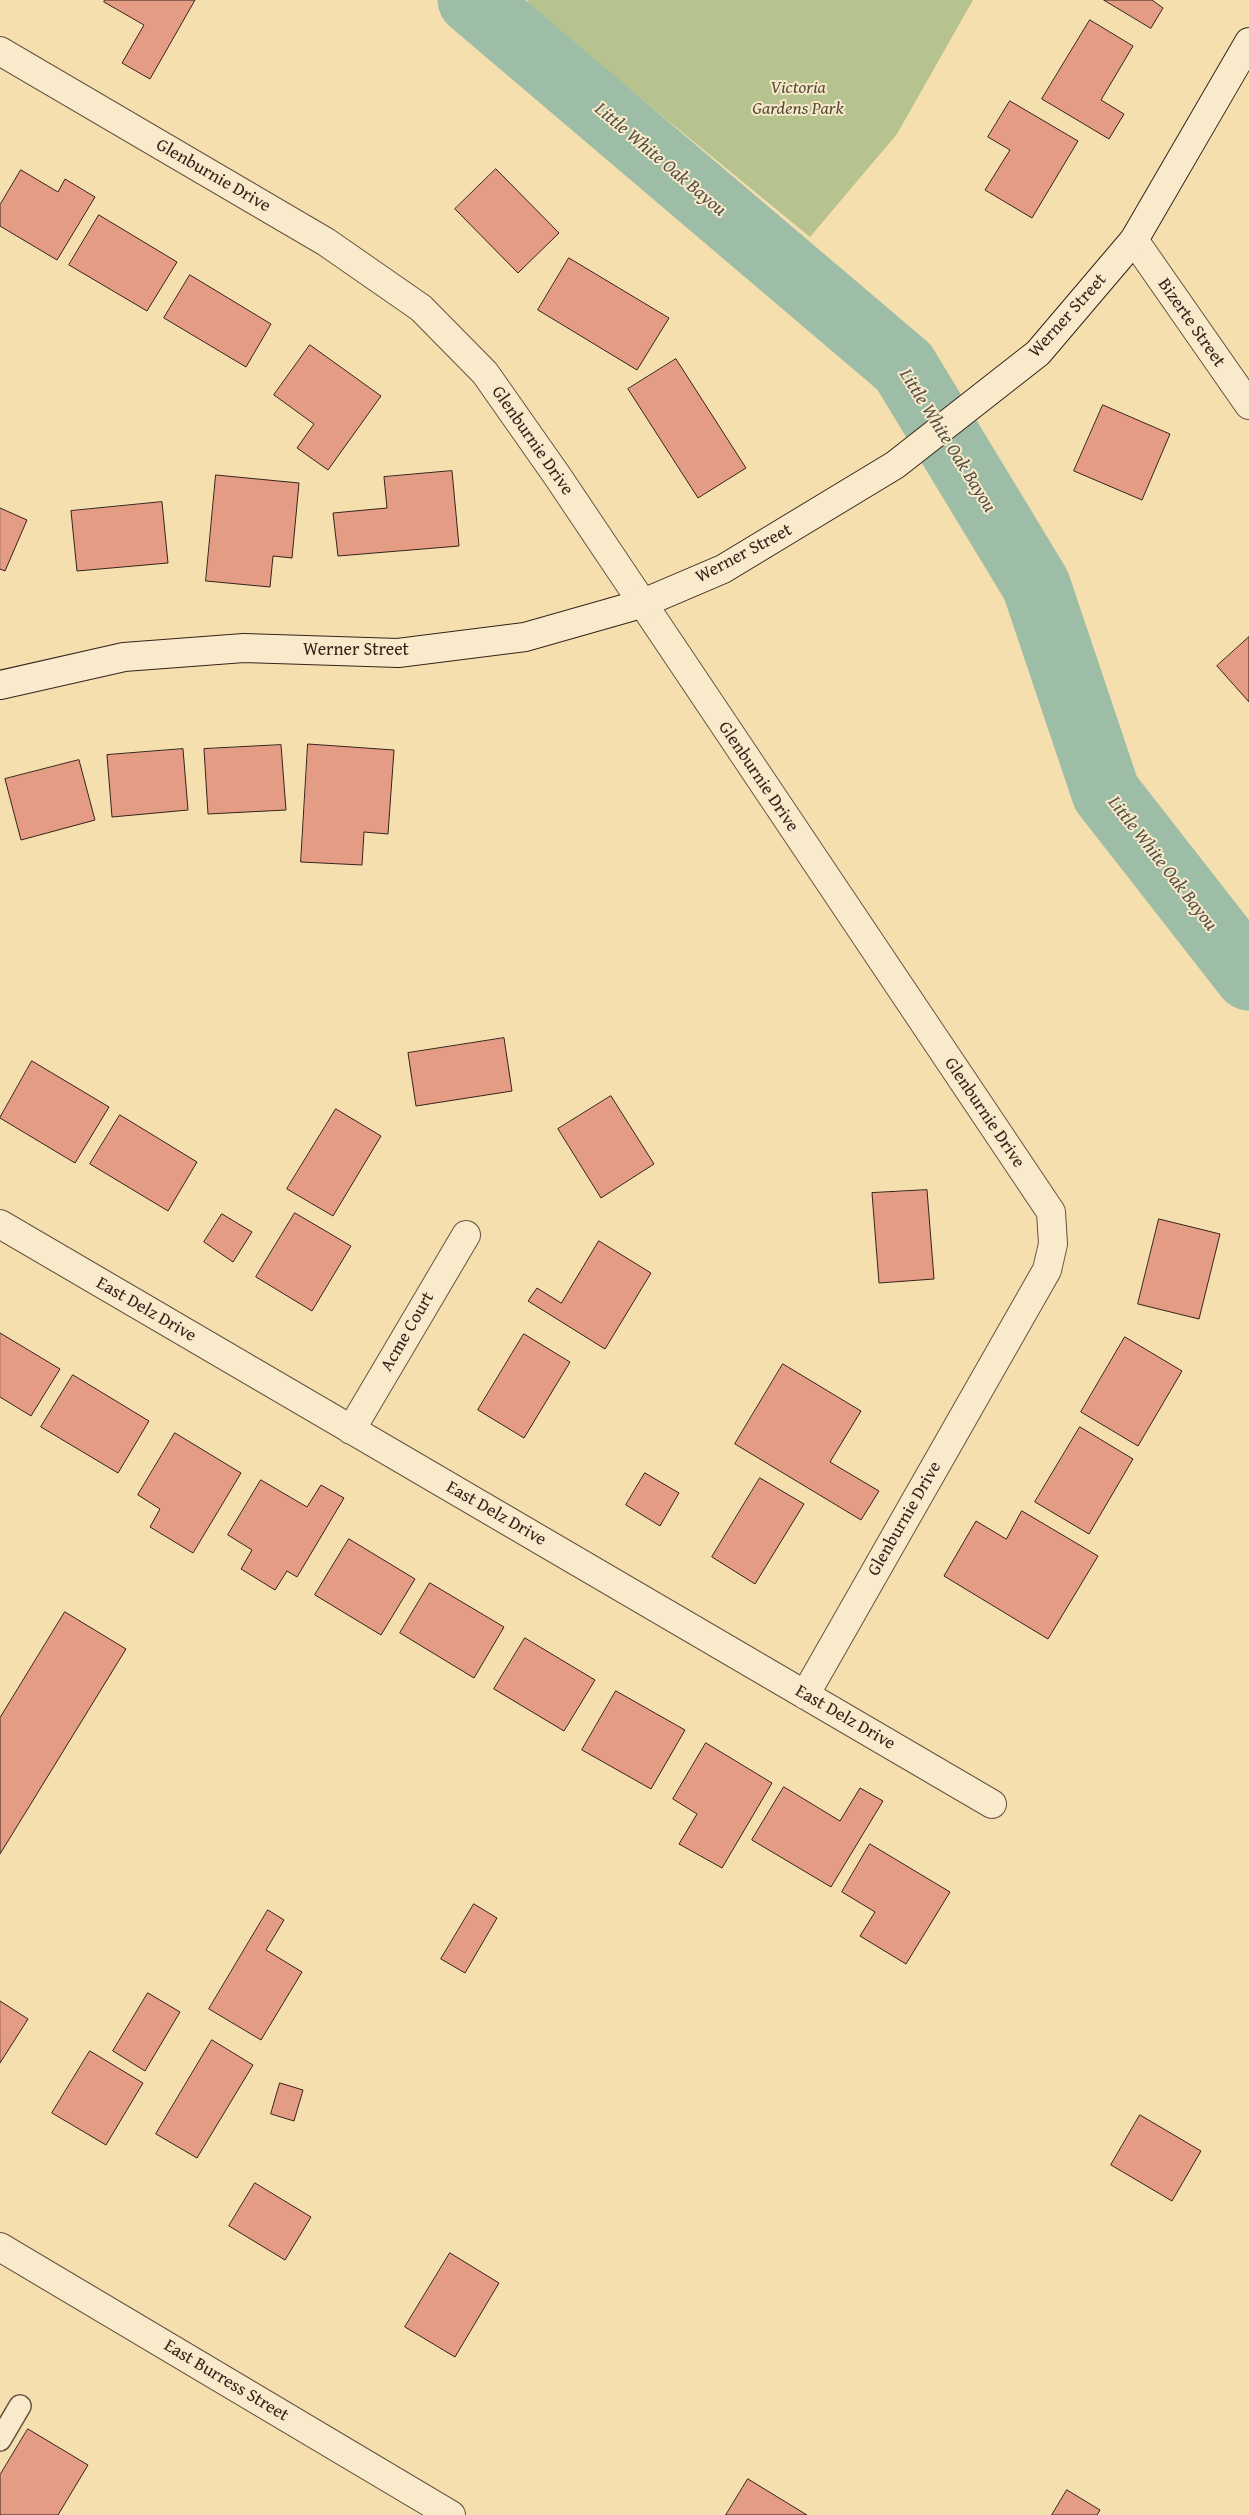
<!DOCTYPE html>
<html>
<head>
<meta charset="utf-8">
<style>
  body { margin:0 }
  canvas { display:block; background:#f5dfae }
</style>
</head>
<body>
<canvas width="1249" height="2515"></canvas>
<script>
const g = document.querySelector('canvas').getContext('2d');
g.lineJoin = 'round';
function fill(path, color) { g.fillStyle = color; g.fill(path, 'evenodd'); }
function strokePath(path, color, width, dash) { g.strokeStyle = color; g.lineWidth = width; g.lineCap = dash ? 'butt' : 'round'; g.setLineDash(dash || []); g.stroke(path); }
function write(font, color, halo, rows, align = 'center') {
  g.font = font + ' "Gentium Book Plus",serif'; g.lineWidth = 4; g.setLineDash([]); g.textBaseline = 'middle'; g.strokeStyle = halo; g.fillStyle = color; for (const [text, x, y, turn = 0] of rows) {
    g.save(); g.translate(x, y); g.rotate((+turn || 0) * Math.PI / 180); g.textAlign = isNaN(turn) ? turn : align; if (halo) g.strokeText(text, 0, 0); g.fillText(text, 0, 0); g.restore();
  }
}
const green = new Path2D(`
  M527,0H973L897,134L810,237L533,10Z`);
const river = new Path2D(`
  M472,0L904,367L1036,585L1106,793L1249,976`);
const building = new Path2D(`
  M105,0H195L150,79L122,63L144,25L104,2Z
  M1104,0H1152L1163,8L1151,28Z
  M1090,20L1133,46L1101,100L1124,114L1109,139L1042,99Z
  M1010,101L1078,141L1032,218L985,190L1010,150L988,137Z
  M496,169L559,233L518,273L455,209Z
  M21,170L58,192L65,179L95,197L57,260L0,226V205Z
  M99,215L177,262L147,311L69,265Z
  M569,258L669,318L637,370L538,310Z
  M190,275L271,324L246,367L164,318Z
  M310,345L381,396L328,470L297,448L314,424L274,395Z
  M676,359L746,468L698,498L628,389Z
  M1103,405L1170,434L1142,500L1074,471Z
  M452,471L459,546L338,556L333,513L387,508L384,477Z
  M216,475L299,483L292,558L273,556L270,587L206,581Z
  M162,502L168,563L77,571L71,511Z
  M0,508L27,520L5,571L0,569Z
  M1249,637V702L1217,666Z
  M308,744L394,750L388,834L364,832L362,865L301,862Z
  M281,745L286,810L208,814L204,749Z
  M183,749L188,810L112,817L107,755Z
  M79,760L95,820L21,840L5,779Z
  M504,1038L512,1091L416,1106L408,1053Z
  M32,1061L109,1107L75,1163L0,1118Z
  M611,1096L654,1164L601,1198L558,1129Z
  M336,1109L381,1136L333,1216L287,1189Z
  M120,1115L197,1162L168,1211L90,1164Z
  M927,1190L934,1279L879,1283L872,1193Z
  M295,1213L351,1246L312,1311L256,1277Z
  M222,1214L252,1232L233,1262L204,1242Z
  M1159,1219L1220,1234L1199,1319L1138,1304Z
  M599,1241L651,1273L605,1349L528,1301L537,1288L561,1303Z
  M0,1333L60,1369L31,1416L0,1397Z
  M524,1334L570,1362L524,1438L478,1410Z
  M1125,1337L1182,1371L1138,1446L1081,1412Z
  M783,1364L861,1411L830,1462L879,1491L861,1520L735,1444Z
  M73,1375L149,1421L118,1473L41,1427Z
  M1080,1427L1133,1459L1089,1534L1035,1502Z
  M175,1433L241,1473L193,1553L150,1527L160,1509L138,1495Z
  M645,1473L679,1493L660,1526L626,1505Z
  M760,1478L804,1504L755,1584L712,1557Z
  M261,1480L307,1507L321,1485L344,1498L297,1577L287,1571L275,1590L241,1569L252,1550L228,1535Z
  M1022,1511L1098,1556L1048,1639L944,1576L976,1521L1006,1539Z
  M349,1539L415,1579L381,1635L315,1595Z
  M430,1583L504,1627L474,1678L400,1633Z
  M65,1612L126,1649L0,1854V1718Z
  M525,1638L595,1680L564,1731L494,1689Z
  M616,1691L685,1730L651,1789L582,1750Z
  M706,1743L772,1783L722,1868L679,1844L697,1814L673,1799Z
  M784,1787L840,1821L860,1788L883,1801L831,1887L752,1840Z
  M870,1844L950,1892L906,1964L860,1936L875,1912L842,1892Z
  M474,1904L497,1918L465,1973L441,1959Z
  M268,1910L284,1920L266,1950L302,1972L261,2040L209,2009Z
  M148,1993L180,2012L145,2071L113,2051Z
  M0,2001L28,2019L0,2063Z
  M212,2040L253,2065L197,2158L156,2134Z
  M90,2051L143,2083L106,2145L52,2113Z
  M280,2083L303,2090L294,2121L271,2114Z
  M1140,2115L1201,2151L1172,2201L1111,2165Z
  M255,2183L311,2217L285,2260L229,2226Z
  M450,2253L499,2283L455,2357L405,2327Z
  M28,2429L88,2465L58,2515H0V2475Z
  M748,2479L807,2515H726Z
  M1067,2490L1100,2510L1097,2515H1052Z`);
const lane = new Path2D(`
  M0,2440L20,2406`);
const street = new Path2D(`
  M0,51L326,242L421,308L485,373L558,477L1051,1212L1053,1244L1047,1270L805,1695
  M1134,240L1249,405
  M0,1224L992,1804
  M351,1430L466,1235
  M0,2247L451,2515`);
const secondary = new Path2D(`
  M0,685L124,657L244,648L398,653L525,637L641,604L723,569L895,465L1038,353L1134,240L1249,42`);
const parkNames = [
  ["Victoria",798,88],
  ["Gardens Park",798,109]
];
const streetNames = [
  ["Glenburnie Drive",213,176,30],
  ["Werner Street",1068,316,-48],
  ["Bizerte Street",1191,323,55],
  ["Glenburnie Drive",532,441,55],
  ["Werner Street",744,554,-28],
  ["Werner Street",356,650],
  ["Glenburnie Drive",758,777,56],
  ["Glenburnie Drive",984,1113,56],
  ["East Delz Drive",146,1310,30],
  ["Acme Court",408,1332,-60],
  ["East Delz Drive",496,1514,30],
  ["Glenburnie Drive",905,1519,-60],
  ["East Delz Drive",845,1718,30],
  ["East Burress Street",226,2381,31]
];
const waterNames = [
  ["Little White Oak Bayou",660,160,40],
  ["Little White Oak Bayou",947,441,58],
  ["Little White Oak Bayou",1162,864,52]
];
fill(green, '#b7c38e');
strokePath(river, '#9dbda6', 69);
fill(building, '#e59c85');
strokePath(building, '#36231c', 1);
strokePath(lane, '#665240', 24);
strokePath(street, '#665240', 30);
strokePath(secondary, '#36231c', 30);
strokePath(lane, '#f8eaca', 21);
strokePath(street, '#f8eaca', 28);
strokePath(secondary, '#f8eaca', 28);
write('italic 18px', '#564b38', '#f8eaca', parkNames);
write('18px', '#36231c', '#f8eaca', streetNames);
write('italic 19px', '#555145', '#f8eaca', waterNames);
</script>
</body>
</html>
